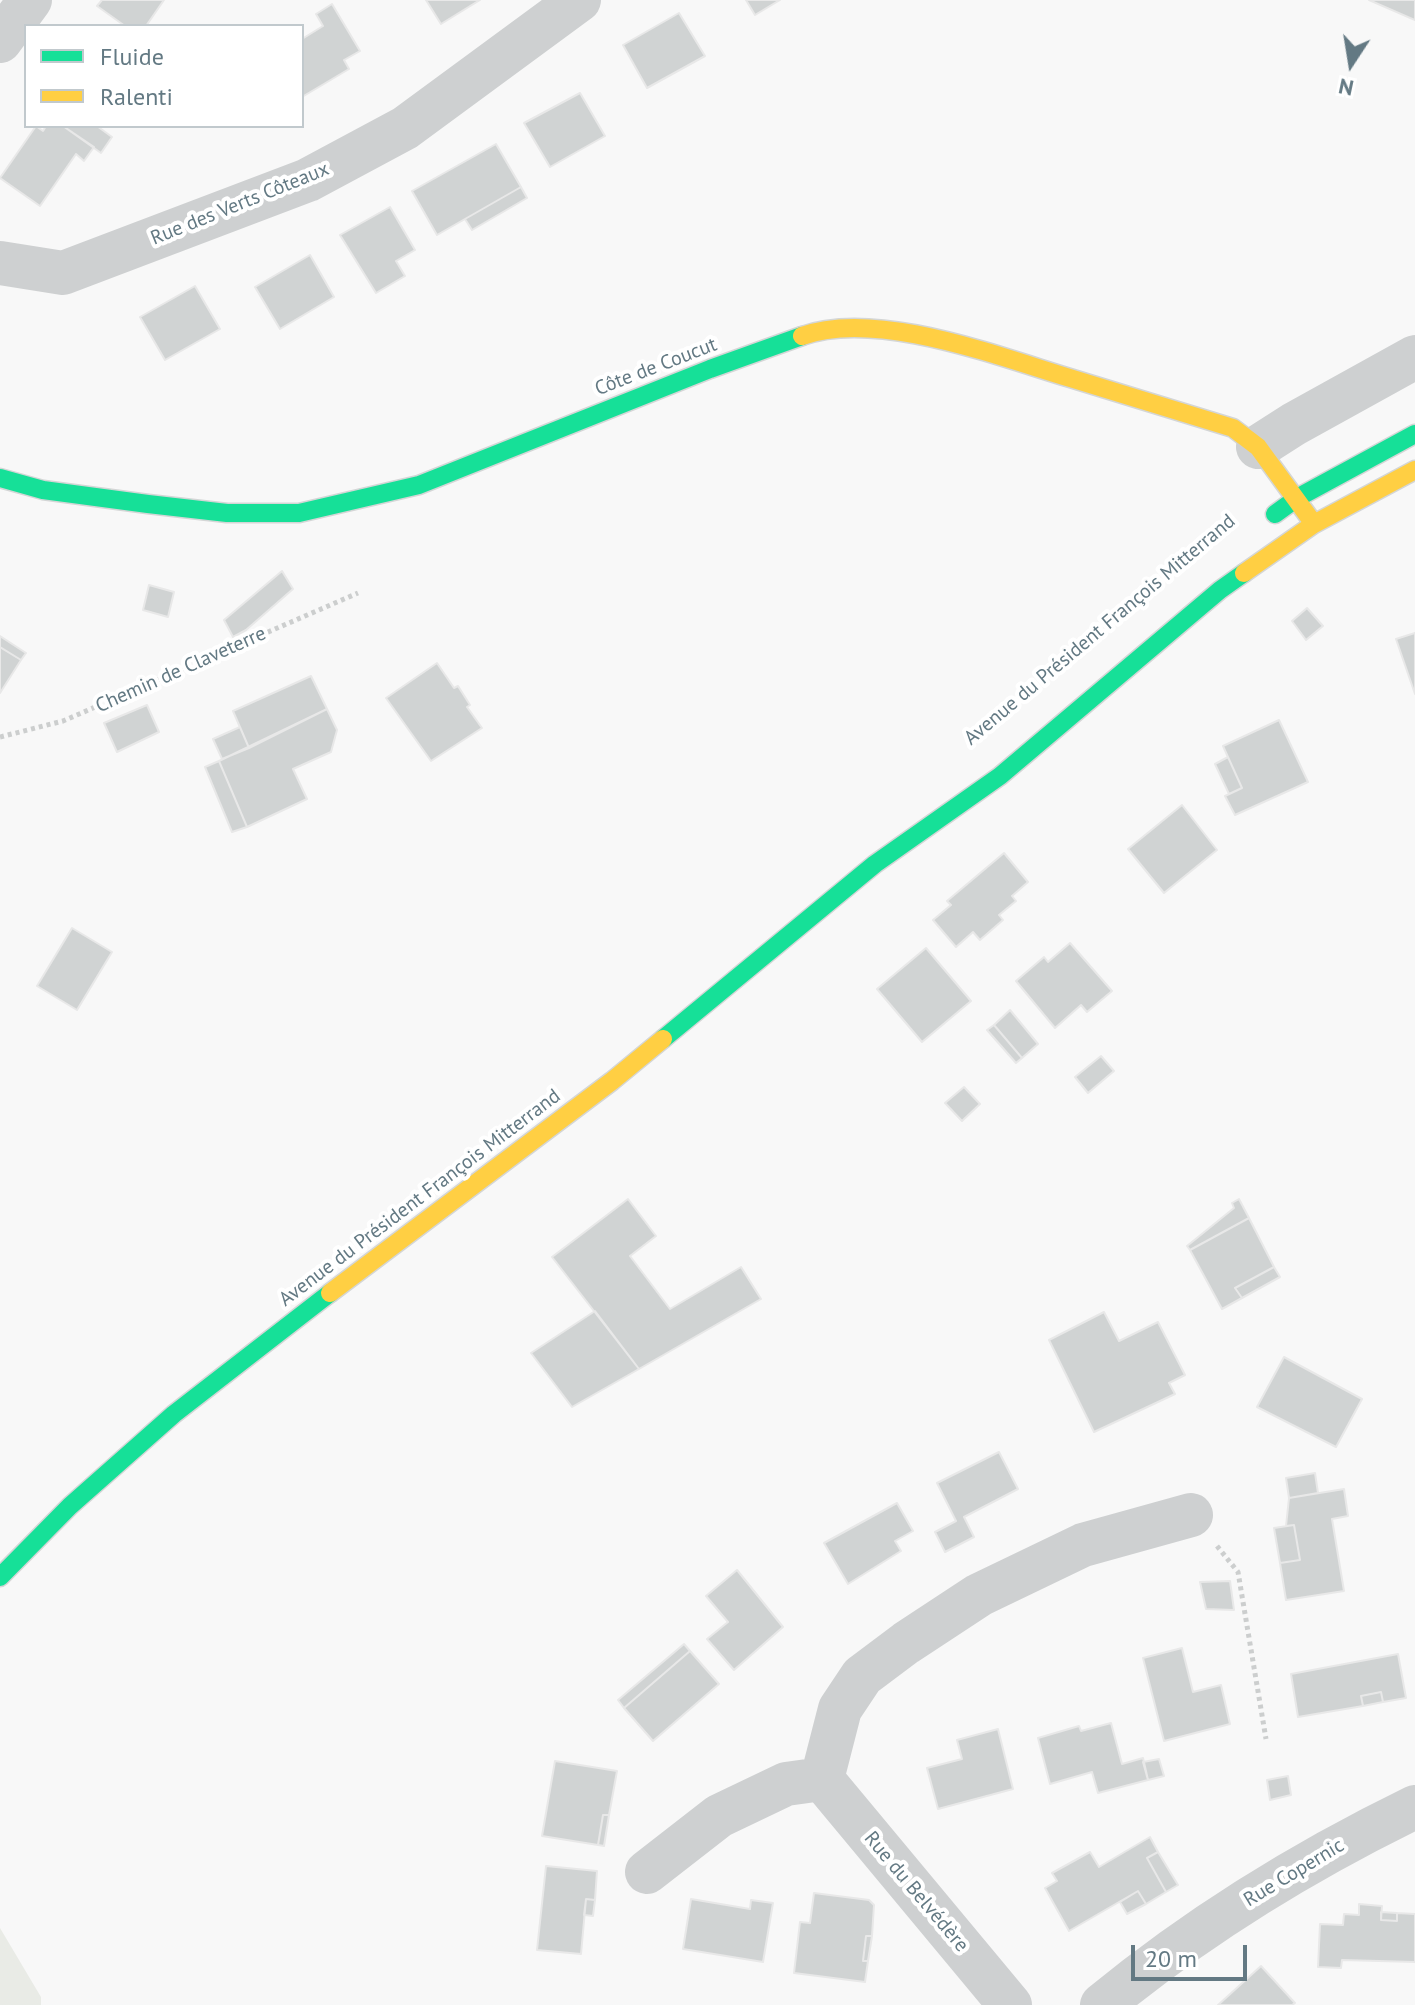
<!DOCTYPE html>
<html>
<head>
<meta charset="utf-8">
<style>
  body { margin:0 }
  #map { position:relative; width:1415px; height:2005px; overflow:hidden; background:#f8f8f8; font-family:"PT Sans",sans-serif }
  canvas { display:block }
  .legend { position:absolute; left:24px; top:24px; width:280px; height:104px; box-sizing:border-box; background:#fff; border:2px solid #c1c9cd; margin:0; padding:10px 14px; list-style:none; font-size:24px; color:#637983 }
  .legend li { display:flex; align-items:center; gap:16px; height:40px }
  .legend b { width:40px; border:2px solid #c1c9cd }
  .north { position:absolute; left:1311px; top:24px; width:80px; height:80px; -webkit-text-stroke:6px #fff; paint-order:stroke; rotate:192deg; font-size:22px; font-weight:700; line-height:32px; text-align:center; color:#637983 }
  .north::after { content:''; display:block; margin:auto; width:28px; height:36px; background:#637983; clip-path:polygon(50% 0,100% 100%,50% 72%,0 100%) }
  .scale { position:absolute; left:1131px; top:1945px; width:116px; height:36px; box-sizing:border-box; border:4px solid #637983; border-top:0; padding-left:10px; font-size:24px; line-height:28px; white-space:nowrap; color:#637983; -webkit-text-stroke:6px #fff; paint-order:stroke }
</style>
</head>
<body>
<div id="map">
<canvas width="1415" height="2005"></canvas>
<ul class="legend">
<li><b style="height:10px;background:#16e098"></b>Fluide</li>
<li><b style="height:10px;background:#ffcf43"></b>Ralenti</li>
</ul>
<div class="north">N</div>
<div class="scale">20 m</div>
</div>
<script>
const g = document.querySelector('canvas').getContext('2d');
g.lineJoin = 'round';
function fill(path, color) { g.fillStyle = color; g.fill(path, 'evenodd'); }
function strokePath(path, color, width, dash) { g.strokeStyle = color; g.lineWidth = width; g.lineCap = dash ? 'butt' : 'round'; g.setLineDash(dash || []); g.stroke(path); }
function write(font, color, halo, rows, align = 'center') {
  g.font = font + ' "PT Sans",sans-serif'; g.lineWidth = 8; g.setLineDash([]); g.textBaseline = 'middle'; g.strokeStyle = halo; g.fillStyle = color; for (const [text, x, y, turn = 0] of rows) {
    g.save(); g.translate(x, y); g.rotate((+turn || 0) * Math.PI / 180); g.textAlign = isNaN(turn) ? turn : align; if (halo) g.strokeText(text, 0, 0); g.fillText(text, 0, 0); g.restore();
  }
}
const green = new Path2D(`
  M0,1928L41,1997V2005H0Z`);
const building = new Path2D(`
  M102,0H164L146,26H125L97,6Z
  M426,0H480L441,24Z
  M746,0H780L755,15Z
  M1369,0H1415V20Z
  M332,4L360,51L344,60L349,69L302,97V39L323,26L316,14Z
  M679,13L705,56L647,88L623,45Z
  M580,93L605,136L550,167L524,123Z
  M36,126L43,131L46,126H63L94,147L84,161L76,154L40,206L0,178Z
  M63,126H97L112,137L101,153Z
  M496,144L521,187L437,235L412,191Z
  M521,187L527,198L472,230L465,219Z
  M390,207L415,250L396,261L405,276L376,293L340,235Z
  M310,255L334,297L280,329L255,287Z
  M195,286L220,329L165,360L140,317Z
  M282,571L293,589L246,630L233,637L224,620Z
  M149,585L174,592L168,617L143,610Z
  M1307,608L1323,626L1306,640L1292,621Z
  M1415,633V694L1396,639Z
  M0,636L26,653L21,660L0,647Z
  M0,647L21,660L0,693Z
  M437,663L454,688L458,686L470,705L467,707L482,728L431,761L386,698Z
  M311,676L327,709L249,748L233,711Z
  M147,705L159,732L117,752L104,723Z
  M327,709L337,730L331,752L293,769L307,799L247,827L219,761Z
  M1279,720L1308,782L1235,815L1225,796L1242,788L1223,746Z
  M240,727L249,748L222,759L213,739Z
  M1228,757L1242,788L1229,794L1215,764Z
  M219,761L247,827L232,832L205,767Z
  M1182,805L1217,850L1164,893L1128,849Z
  M1004,853L1028,882L1012,896L1016,901L999,915L1003,920L980,940L973,932L956,947L933,920L951,905L947,901Z
  M72,928L112,952L77,1010L37,986Z
  M1070,943L1112,991L1087,1012L1081,1005L1055,1028L1016,981L1044,957L1048,962Z
  M926,948L971,1001L922,1042L877,989Z
  M1010,1010L1038,1044L1022,1058L994,1025Z
  M994,1025L1022,1058L1016,1063L987,1030Z
  M1101,1056L1114,1071L1088,1093L1075,1077Z
  M964,1087L980,1104L962,1121L945,1103Z
  M628,1199L656,1236L630,1256L670,1309L741,1267L761,1299L639,1369L552,1257Z
  M1239,1199L1249,1218L1190,1250L1187,1246L1234,1208L1232,1203Z
  M1249,1218L1274,1267L1235,1288L1242,1298L1222,1309L1190,1250Z
  M1274,1267L1280,1277L1242,1298L1235,1288Z
  M595,1311L639,1369L572,1407L531,1353Z
  M1104,1312L1119,1341L1158,1322L1185,1375L1169,1383L1175,1394L1094,1432L1049,1340Z
  M1284,1357L1362,1399L1336,1447L1257,1407Z
  M999,1452L1018,1489L964,1517L974,1537L945,1552L935,1532L956,1521L937,1483Z
  M1315,1473L1318,1493L1289,1498L1286,1478Z
  M1344,1489L1348,1516L1332,1519L1344,1591L1286,1600L1280,1563L1300,1560L1294,1525L1286,1526L1289,1498Z
  M897,1503L913,1531L895,1541L901,1551L848,1584L824,1543Z
  M1294,1525L1300,1560L1280,1563L1274,1528Z
  M737,1570L783,1627L734,1670L707,1639L728,1622L706,1596Z
  M1230,1581L1234,1610L1206,1609L1200,1582Z
  M684,1644L690,1651L624,1708L618,1700Z
  M1182,1648L1193,1692L1221,1685L1230,1724L1164,1741L1143,1658Z
  M690,1651L719,1684L653,1741L624,1708Z
  M1398,1654L1406,1698L1383,1702L1381,1692L1361,1696L1363,1706L1298,1717L1291,1674Z
  M1381,1692L1383,1702L1363,1706L1361,1696Z
  M1111,1723L1122,1764L1143,1758L1148,1780L1098,1793L1092,1772L1050,1784L1038,1738L1079,1726L1081,1731Z
  M998,1729L1013,1789L938,1809L927,1768L962,1759L957,1740Z
  M1159,1759L1164,1776L1148,1780L1143,1762Z
  M555,1761L617,1771L609,1815H603L598,1845L542,1836Z
  M1288,1776L1291,1795L1270,1800L1267,1780Z
  M603,1815H609L604,1846L598,1845Z
  M1150,1837L1158,1852L1147,1858L1166,1892L1146,1904L1138,1891L1069,1931L1045,1888L1057,1881L1052,1873L1090,1852L1099,1867Z
  M1158,1852L1178,1885L1166,1892L1147,1858Z
  M546,1866L597,1871L595,1900L586,1899L581,1954L537,1950Z
  M1138,1891L1146,1904L1127,1914L1120,1902Z
  M814,1893L869,1900L874,1905L872,1936H866L863,1961H868L865,1982L794,1973L800,1922L810,1923Z
  M586,1899L595,1900L593,1916L584,1915Z
  M691,1899L750,1909L751,1900L773,1903L763,1962L683,1949Z
  M1359,1904L1382,1906L1381,1920L1397,1921V1913L1415,1914V1962L1342,1960L1341,1968L1318,1967L1320,1924L1343,1925L1344,1914L1359,1915Z
  M1381,1912L1397,1913V1921L1381,1920Z
  M866,1936H872L868,1961H863Z
  M1261,1966L1295,2003L1292,2005H1218Z`);
const path = new Path2D(`
  M0,737L63,721L358,593
  M1217,1546L1238,1572L1266,1739`);
const street = new Path2D(`
  M0,41L30,0
  M0,263L63,273L308,180L405,128L579,0
  M1258,447L1294,424L1415,357
  M822,1779L840,1709L862,1676L906,1643L979,1595L1083,1545L1191,1515
  M647,1872L719,1816L786,1784L822,1779L1010,2005
  M1102,2005C1198,1926 1304,1861 1415,1807`);
const fast = new Path2D(`
  M0,478L43,490L148,504L227,513H299L419,485L710,369L802,336
  M1275,514L1297,498L1415,434
  M663,1039L875,864L1000,776L1220,590L1244,573
  M0,1577L70,1506L174,1414L330,1293`);
const slow = new Path2D(`
  M802,336C875,309 997,356 1070,378C1124,395 1179,411 1233,428L1258,447L1314,524
  M1244,573L1314,524L1415,470
  M330,1293L612,1081L663,1039`);
const streetNames = [
  ["Rue des Verts Côteaux",240,204,-22],
  ["Côte de Coucut",656,367,-21],
  ["Avenue du Président François Mitterrand",1100,630,-40],
  ["Chemin de Claveterre",181,670,-24],
  ["Avenue du Président François Mitterrand",420,1198,-37],
  ["Rue Copernic",1294,1873,-31],
  ["Rue du Belvédère",916,1892,50]
];
fill(green, '#e9ebe6');
fill(building, '#d0d3d3');
strokePath(building, '#e8e8e8', 2);
strokePath(fast, '#d4d6d6', 21);
strokePath(slow, '#d4d6d6', 21);
strokePath(path, '#cccece', 5, [4, 4]);
strokePath(street, '#ced0d1', 44);
strokePath(fast, '#16e098', 18);
strokePath(slow, '#ffcf43', 18);
write('20px', '#637983', '#fff', streetNames);
</script>
</body>
</html>
